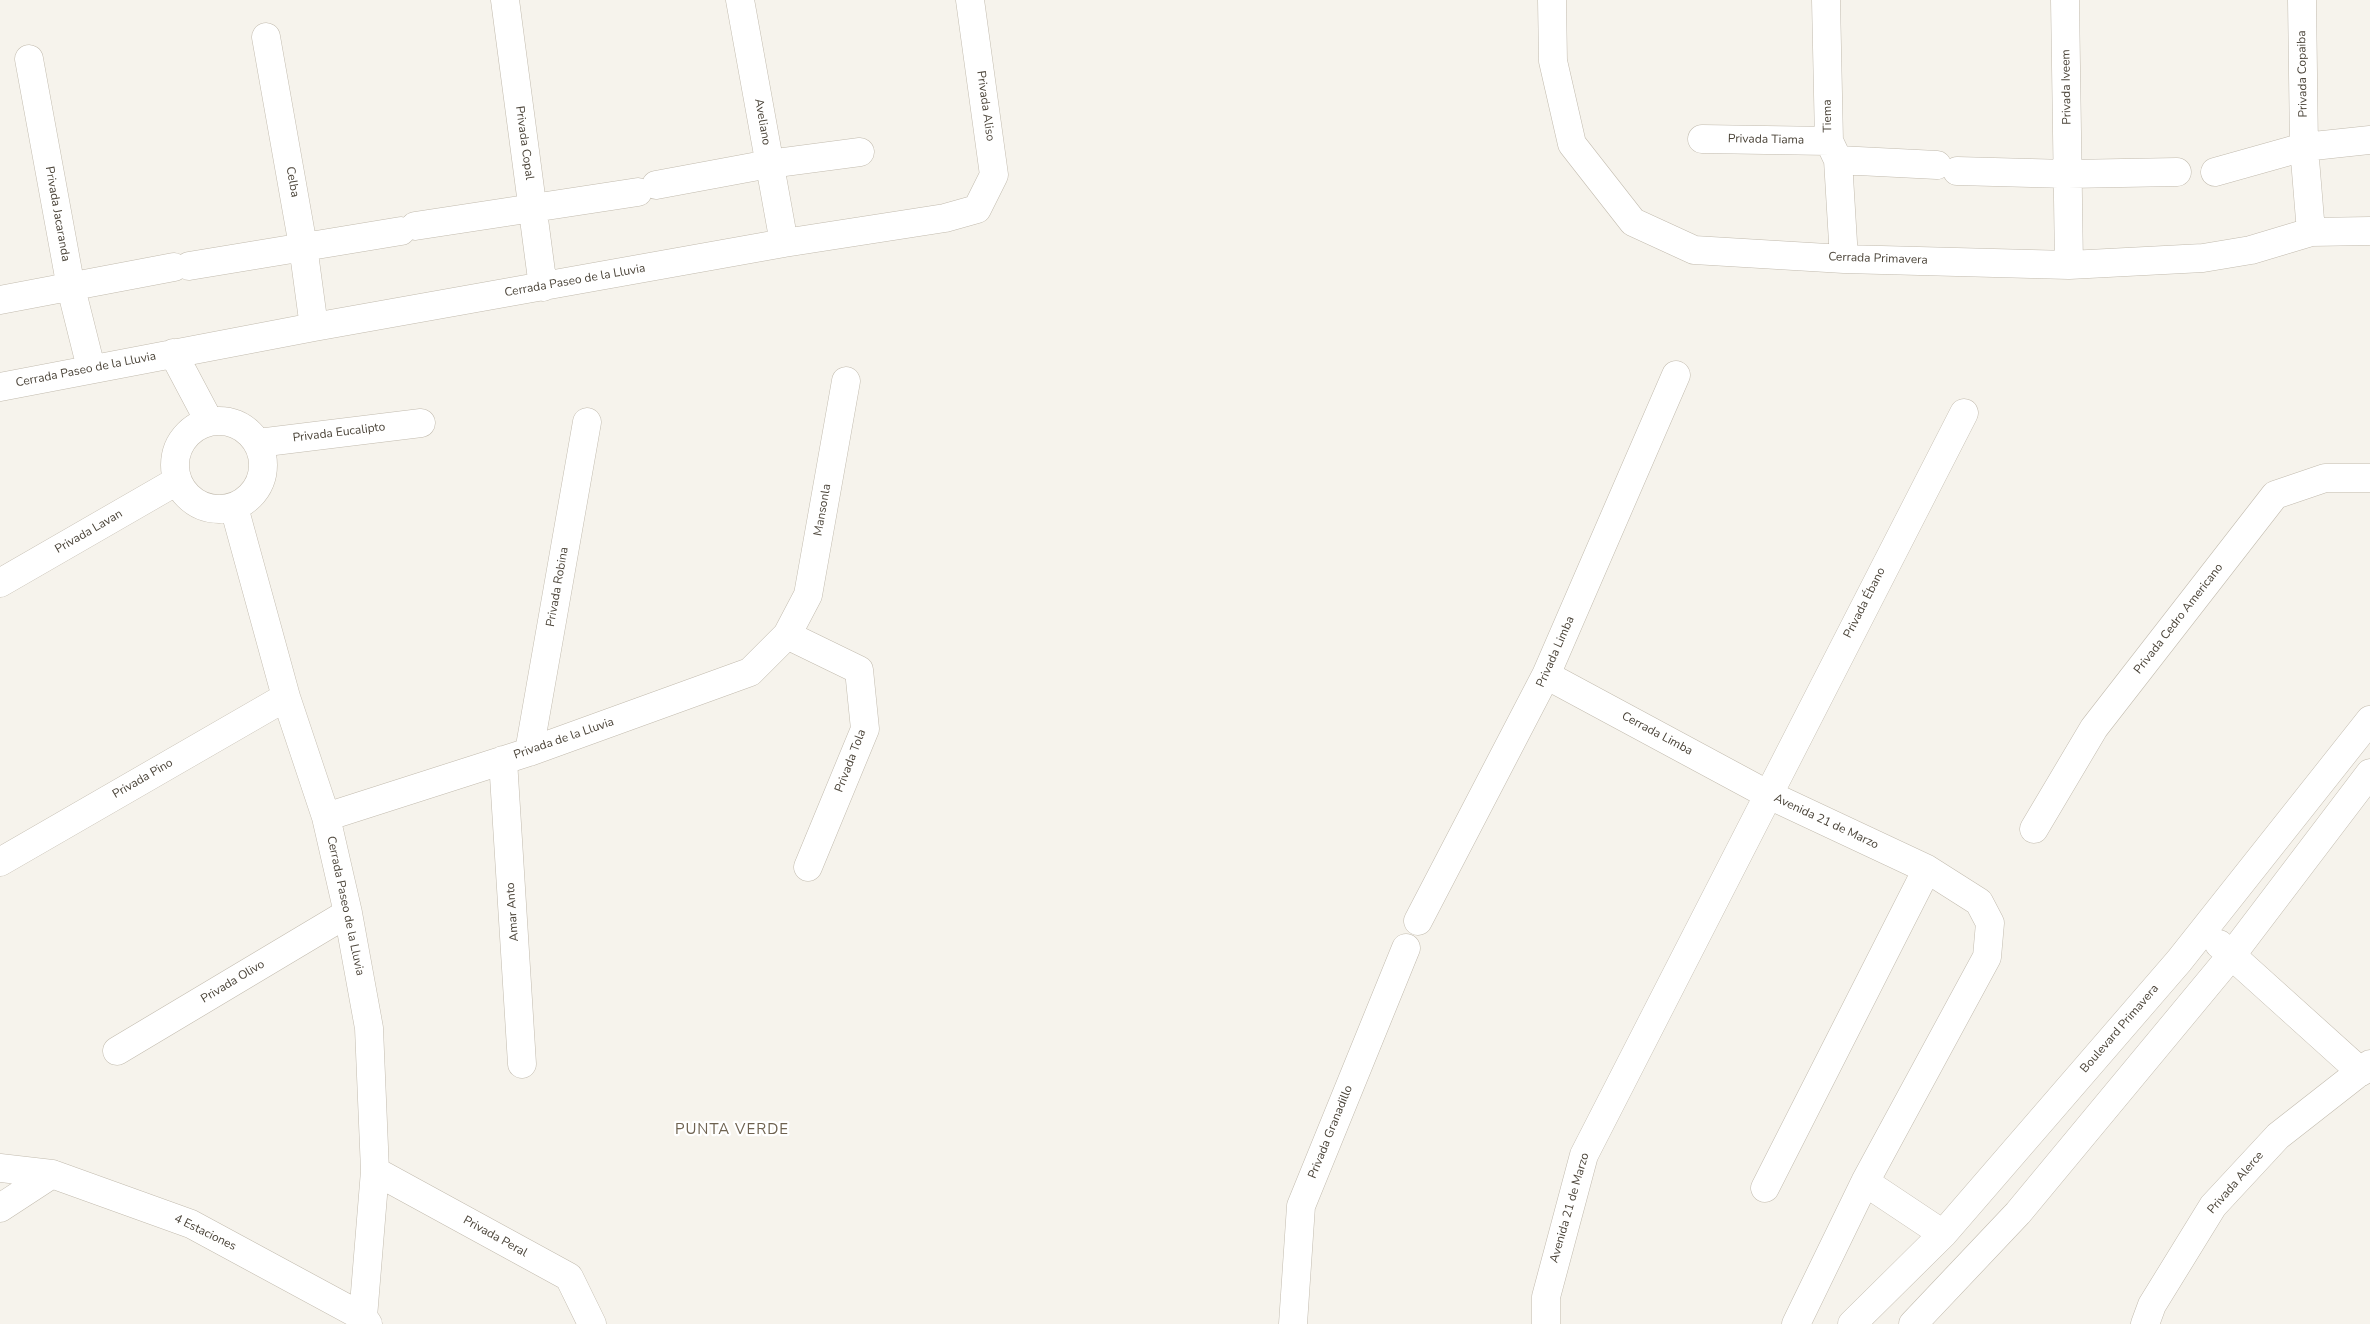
<!DOCTYPE html>
<html>
<head>
<meta charset="utf-8">
<style>
  body { margin:0 }
  canvas { display:block; background:#f6f3ec }
</style>
</head>
<body>
<canvas width="2370" height="1324"></canvas>
<script>
const g = document.querySelector('canvas').getContext('2d');
g.lineJoin = 'round';
function strokePath(path, color, width, dash) { g.strokeStyle = color; g.lineWidth = width; g.lineCap = dash ? 'butt' : 'round'; g.setLineDash(dash || []); g.stroke(path); }
function write(font, color, halo, rows, align = 'center') {
  g.font = font + ' "Nunito Sans",sans-serif'; g.lineWidth = 4.5; g.setLineDash([]); g.textBaseline = 'middle'; g.strokeStyle = halo; g.fillStyle = color; for (const [text, x, y, turn = 0] of rows) {
    g.save(); g.translate(x, y); g.rotate((+turn || 0) * Math.PI / 180); g.textAlign = isNaN(turn) ? turn : align; if (halo) g.strokeText(text, 0, 0); g.fillText(text, 0, 0); g.restore();
  }
}
const minor = new Path2D(`
  M505,0L543,287
  M740,0L784,243
  M1552,0L1553,61L1572,144L1633,222L1694,250L1844,259L2069,265L2203,258L2251,250L2311,232L2370,231
  M1826,0L1829,141L1838,160L1844,259
  M2065,0L2069,265
  M2302,0L2304,147L2311,232
  M266,37L303,246L314,327
  M29,59L71,288L91,368
  M1702,139L1829,141
  M1838,160L1937,165
  M1957,171L2068,174L2177,172
  M2215,172L2304,147L2370,140
  M656,185L769,164L860,152
  M415,226L638,192
  M189,266L401,231
  M0,300L174,267
  M173,353L209,421
  M0,387L314,327L784,243L945,218L977,209L994,175L970,0
  M175 465a44 44 0 1 1 88 0a44 44 0 1 1-88 0Z
  M258,443L421,423
  M234,507L286,697L326,817L348,913L369,1028L375,1171L363,1317
  M0,583L177,481
  M787,635L859,670L865,729L808,867
  M1546,675L1767,794L1927,869L1979,902L1990,923L1987,957L1865,1182L1796,1324
  M529,752L587,422
  M503,760L522,1064
  M326,817L529,752L750,672L787,635L808,595L846,381
  M2034,829L2094,728L2275,495L2325,478H2370
  M0,862L286,697
  M1418,921L1546,675L1676,375
  M2219,944L2361,1072
  M117,1051L348,913
  M0,1168L52,1174L191,1224L363,1317L368,1324
  M375,1171L569,1277L592,1324
  M1865,1182L1943,1234
  M1765,1188L1927,869
  M0,1208L52,1174
  M1293,1324L1301,1206L1406,948
  M1546,1324V1297L1584,1155L1964,413
  M1852,1324L1943,1234L2179,961L2370,720
  M1913,1324L2018,1213L2231,956L2370,773
  M2145,1324L2152,1305L2213,1206L2278,1136L2370,1064`);
const streetNames = [
  ["Privada Copaiba",2303,74,-91],
  ["Privada Iveem",2067,87,-91],
  ["Privada Aliso",985,106,82],
  ["Tiema",1828,116,-91],
  ["Aveliano",762,122,80],
  ["Privada Tiama",1766,140,1],
  ["Privada Copal",524,143,82],
  ["Celba",292,182,80],
  ["Privada Jacaranda",57,214,80],
  ["Cerrada Primavera",1878,259,2],
  ["Cerrada Paseo de la Lluvia",575,281,-10],
  ["Cerrada Paseo de la Lluvia",86,370,-11],
  ["Privada Eucalipto",339,433,-7],
  ["Mansonla",823,510,-80],
  ["Privada Lavan",89,532,-30],
  ["Privada Robina",558,587,-80],
  ["Privada Ébano",1865,603,-63],
  ["Privada Cedro Americano",2179,619,-52],
  ["Privada Limba",1556,652,-66],
  ["Cerrada Limba",1657,734,28],
  ["Privada de la Lluvia",564,739,-19],
  ["Privada Tola",851,761,-69],
  ["Privada Pino",143,779,-30],
  ["Avenida 21 de Marzo",1826,822,25],
  ["Cerrada Paseo de la Lluvia",345,906,78],
  ["Amar Anto",513,912,-94],
  ["Privada Olivo",233,982,-31],
  ["Boulevard Primavera",2120,1029,-49],
  ["Privada Granadillo",1331,1132,-68],
  ["Privada Alerce",2236,1183,-49],
  ["Avenida 21 de Marzo",1570,1208,-74],
  ["4 Estaciones",205,1233,26],
  ["Privada Peral",495,1237,29]
];
const quarterNames = [
  ["PUNTA VERDE",732,1130]
];
strokePath(minor, '#c2bbae', 29);
strokePath(minor, '#fff', 28);
write('12px', '#4b4439', '#fff', streetNames);
g.letterSpacing = '1px';
write('15px', '#6e6250', '#fff', quarterNames);
g.letterSpacing = '0px';
</script>
</body>
</html>
